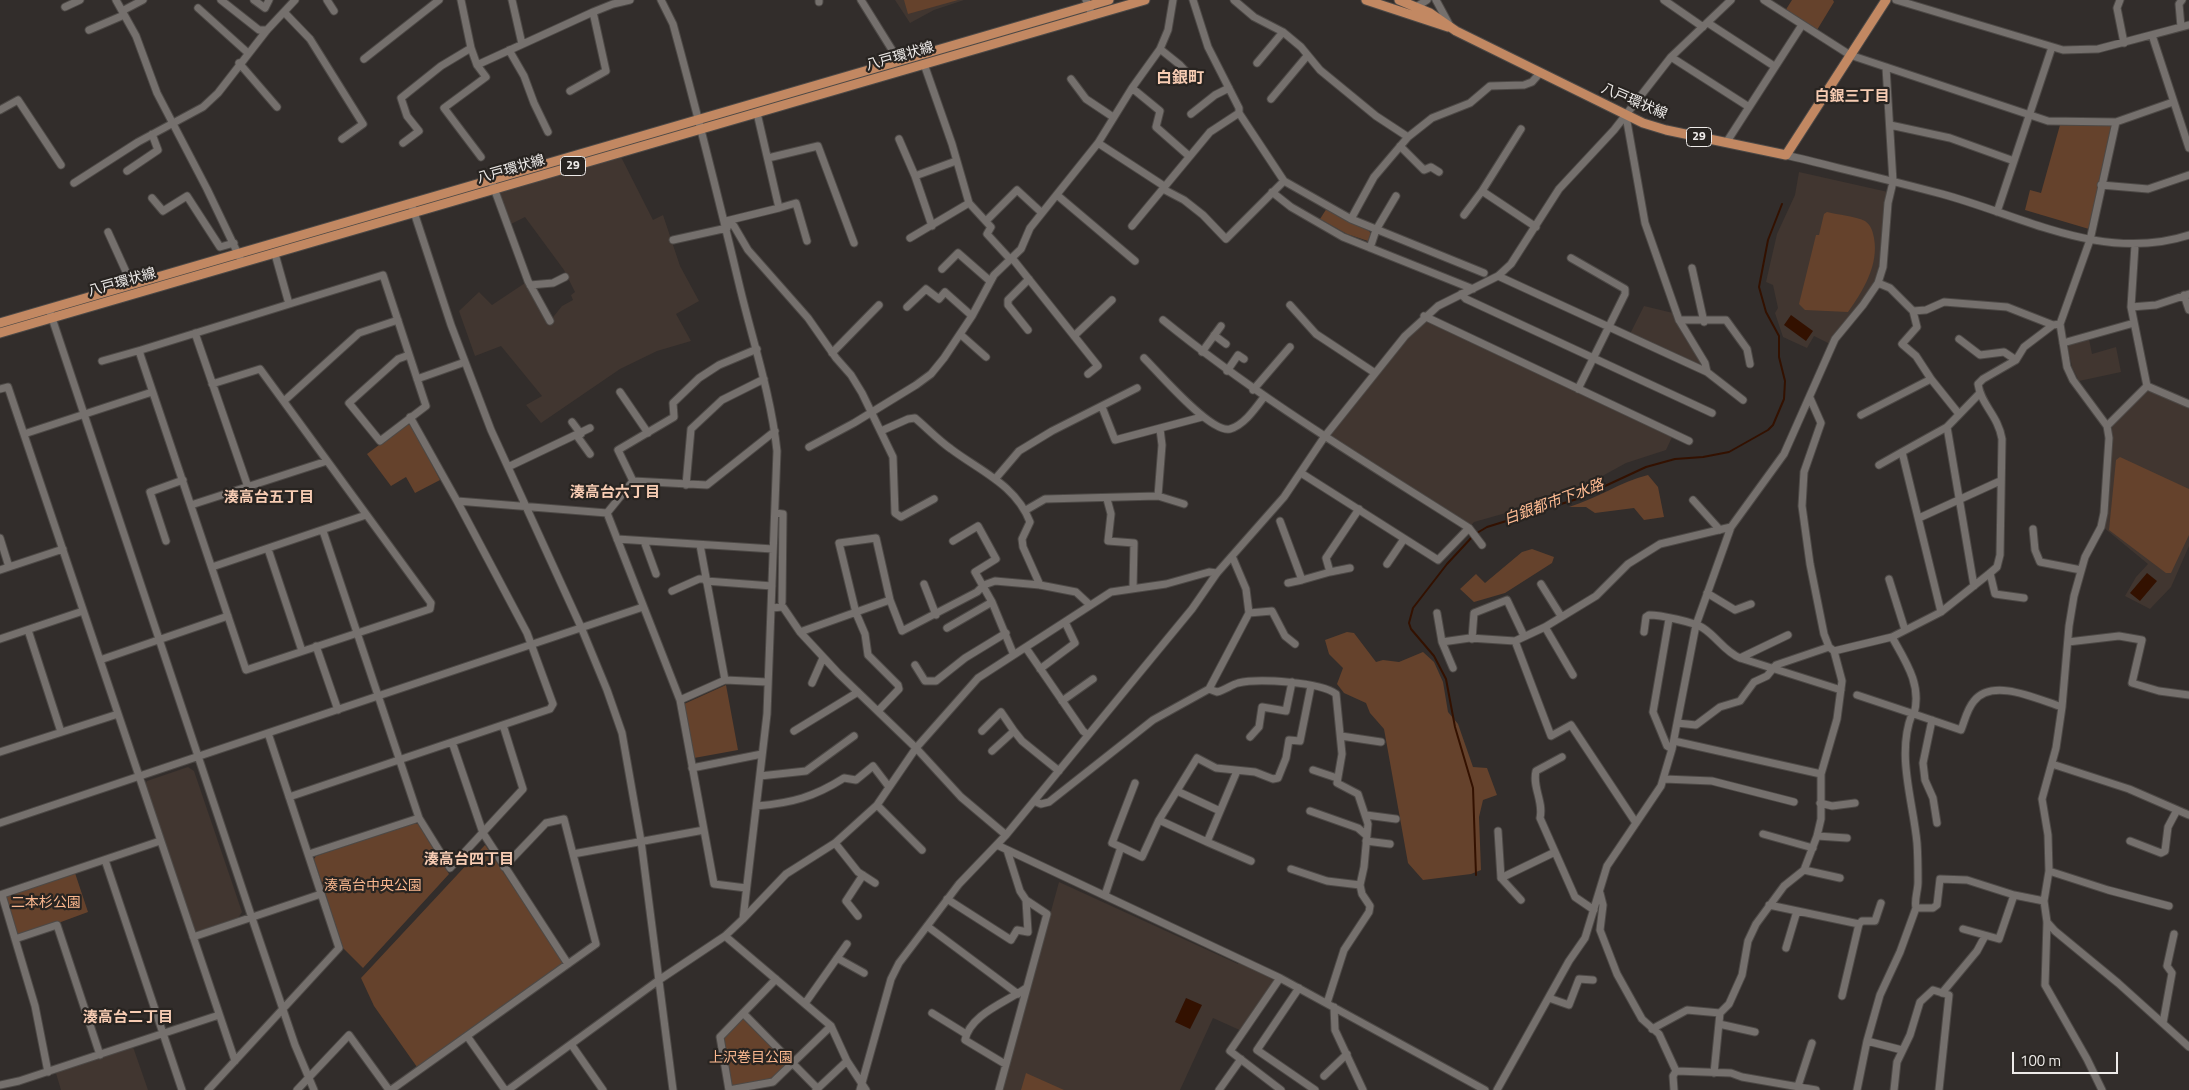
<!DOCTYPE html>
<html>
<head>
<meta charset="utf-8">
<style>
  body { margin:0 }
  #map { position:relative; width:2189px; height:1090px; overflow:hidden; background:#322d2b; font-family:"Titillium Web",sans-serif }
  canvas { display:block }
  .scale { position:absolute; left:2012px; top:1052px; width:106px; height:22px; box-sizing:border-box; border:2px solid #eeebe9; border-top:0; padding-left:6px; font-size:15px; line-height:18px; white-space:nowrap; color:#eeebe9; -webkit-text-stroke:4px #282421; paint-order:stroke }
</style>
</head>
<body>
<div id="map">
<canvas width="2189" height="1090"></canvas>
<div class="scale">100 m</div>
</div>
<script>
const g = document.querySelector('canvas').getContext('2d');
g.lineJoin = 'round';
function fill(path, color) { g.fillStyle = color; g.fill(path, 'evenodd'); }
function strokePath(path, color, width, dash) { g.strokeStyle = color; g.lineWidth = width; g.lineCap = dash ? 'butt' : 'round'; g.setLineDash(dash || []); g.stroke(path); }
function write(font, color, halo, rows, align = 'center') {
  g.font = font + ' "Titillium Web","Noto Sans JP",sans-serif'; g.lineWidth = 4.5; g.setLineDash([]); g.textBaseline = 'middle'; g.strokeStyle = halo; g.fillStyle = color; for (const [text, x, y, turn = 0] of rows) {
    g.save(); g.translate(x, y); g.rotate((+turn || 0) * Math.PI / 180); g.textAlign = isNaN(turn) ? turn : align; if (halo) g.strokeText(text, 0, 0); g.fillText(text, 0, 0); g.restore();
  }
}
const built = new Path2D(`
  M895,0H964L934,10L910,23Z
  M619,153L653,220L663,215L680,266L699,301L676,314L691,341L657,351L620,369L541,423L526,405L542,396L501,346L475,356L459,311L479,292L492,305L528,281L550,321L562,306L573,300L571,295L575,292L564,270L525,217L507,226L495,189Z
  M1799,172L1888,192L1877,279L1830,344L1814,336L1807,348L1783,337L1775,313L1778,308L1773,285L1766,282L1777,234L1795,195Z
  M1644,306L1673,313L1686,340L1701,361L1699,366L1630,334Z
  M1424,316L1674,433L1666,450L1626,463L1595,480L1520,509L1474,522L1469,528L1325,436Z
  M2089,339L2092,354L2116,347L2121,372L2079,381L2072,367L2068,347L2070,344Z
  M2146,390L2189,407V546L2171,587L2150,609L2125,596L2136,577L2148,564L2103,527L2112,425Z
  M188,767L194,771L242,912L238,918L194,932L145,784L147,781Z
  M1059,882L1238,964L1240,959L1280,978L1244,1032L1213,1018L1180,1090H1002Z
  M132,1044L148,1090H61L55,1070Z`);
const green = new Path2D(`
  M904,0H958L908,14Z
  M1792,0H1833L1834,2L1817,30L1785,11Z
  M2060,125H2110L2112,127L2089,229L2025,210L2030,190L2041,193Z
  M1327,208L1369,231L1371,234L1368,241L1347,234L1320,219Z
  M1827,212C1838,215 1855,216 1865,221C1871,225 1873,232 1874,238C1879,265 1863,291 1848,312L1805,310L1799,304L1816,235H1819L1824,214Z
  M407,424L411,425L440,480L415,493L406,477L391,486L367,454Z
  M2120,457L2189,489V535L2171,573H2166L2109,530L2116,460Z
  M1648,475L1658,487L1664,517L1644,520L1634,508L1595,513L1586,507H1569C1596,499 1620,482 1648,475Z
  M1532,549L1554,557L1552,563L1505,593L1474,602L1460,589L1476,574L1485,583L1522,552Z
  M1347,632L1354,633L1376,662L1383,660L1399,662L1423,652L1434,662L1443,682L1448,712L1458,724L1473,767L1487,768L1497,795L1483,800L1479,817L1481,870L1471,874L1423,880L1408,863L1384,729L1370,713L1366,703L1344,693L1337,684L1343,668L1329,654L1325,640Z
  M726,685L738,750L694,758L684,704Z
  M414,823L418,824L449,874L363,968L343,948L314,859L316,856Z
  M485,845L563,961L562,965L417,1067L374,1006L361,978Z
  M74,870L88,912L15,939L2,895Z
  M743,1013L793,1063L773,1082L729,1090L720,1037Z
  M1026,1073L1064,1090H1021Z`);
const water = new Path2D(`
  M1791,315L1813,331L1806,341L1784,325Z
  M2147,573L2157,581L2140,601L2130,593Z
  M1186,998L1202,1005L1190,1029L1175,1022Z`);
const stream = new Path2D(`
  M1477,533L1487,527L1577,499L1646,467L1675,459L1703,457L1729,452L1768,430L1773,425L1784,399L1785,381L1779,357V336L1766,312L1759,287L1768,240L1782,204
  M1473,536L1447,564L1413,608L1409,623L1411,629L1434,656L1446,679L1455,727L1473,788L1476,875`);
const minor = new Path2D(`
  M116,0L136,36L157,93L207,189L240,258
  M221,0L259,30H267
  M254,0L265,8L269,0
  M327,0L334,11
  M461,0L471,48L477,65L593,12L613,4L630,0
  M512,0L522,44
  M819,0V2
  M861,0L899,61
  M1086,0L1092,15
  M1193,0L1208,47L1239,108V113L1284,181L1351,219L1484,273
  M1234,0L1254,17L1283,32L1301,47L1320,70L1376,116L1408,137L1432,118L1470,103L1490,86L1524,85L1532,82L1540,73
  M1436,0L1450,26
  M1664,0L1703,27
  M1764,0L1850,55L2048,121L2116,122L2173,102
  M1896,0L2063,50L2098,49L2189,25
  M2120,0L2117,8L2124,43
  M65,7L80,0
  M1416,7L1427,0
  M198,8L248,53
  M122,11L143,0
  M284,12L310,39L363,124L342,139
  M1708,23L1774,66
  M2181,27L2179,4L2182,0
  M89,30L124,15
  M2152,35L2189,148
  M1160,49L1180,65L1192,78
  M509,50L524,76L534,103L548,132
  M1671,57L1749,107
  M364,59L439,0
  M239,63L277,107
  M1257,63L1283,32
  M924,64L952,144L969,203L991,227L987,234L1010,259
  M477,65L486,77L444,108L481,157
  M1071,79L1086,99L1113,117
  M1132,88L1160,111L1156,127L1189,156
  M570,91L606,71L593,12
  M1271,99L1307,56
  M0,110L18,100L61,165
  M1191,114L1215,95L1229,88
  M1890,125L1950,138L2014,161
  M1521,129L1482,191L1536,227
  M899,139L915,176
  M403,143L419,131L407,116L401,98L441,66L471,48
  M1098,143L1164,186
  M1726,143L1802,25
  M1400,146L1424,170L1431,167L1439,172
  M1786,155C1838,168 1890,180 1942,194C2023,216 2103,263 2189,235
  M768,158L818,146L854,243
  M127,171L158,150L152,134
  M491,180L528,281L550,321
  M74,183L138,142L203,107L218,93L267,30L295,0
  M2101,185L2148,189L2189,175
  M1163,189L1184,200L1203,215L1226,239L1284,181
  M1272,192L1291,207L1343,237L1473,289
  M1057,195L1135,261
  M152,198L163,211L187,196L220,247L234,243
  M411,203L451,325L491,430L581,627L607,690L622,733L641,841L673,1090
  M779,208L796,203L807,241
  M1997,212L2052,47
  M1464,215L1482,191
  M1351,219L1374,177L1408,137
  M726,221L734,226L748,250L808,318L836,358L851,375L862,393L893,457L895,513L901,517L934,499
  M726,221L779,208L757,113
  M986,221L1017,190L1042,213
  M932,226L915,176L956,161
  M1132,226L1210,132L1239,113
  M108,232L132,285
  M910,238L969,203
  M673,240L727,228
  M2135,245L2131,307L2147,386
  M1370,248L1376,230L1396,196
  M275,254L289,304
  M1012,258L1098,366L1088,374
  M1571,258L1625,289V294L1578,389
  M1692,268L1704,322
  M942,269L958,253L990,281
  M1498,276L1707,372L1705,363L1679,320L1645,223L1626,116
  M1878,283L1890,288L1913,311L1926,310L1944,302L2007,307L2053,325
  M530,285L553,283L565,277
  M1461,294L1466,299L1712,413
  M2184,295L2189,310
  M1290,305L1316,334L1375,373
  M907,307L926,289L939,299L945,292L972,316
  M2131,307L2156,305L2189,294
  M49,309L252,918L295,1045L314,1090
  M1913,311L1917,327L1902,344L1916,356L1931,379
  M1424,316L1689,441
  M1163,320C1260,399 1364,461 1469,528L1482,545
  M1679,320H1726L1747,349L1750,364
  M2060,324L2053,325L2024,347L2016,360L1983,379L1978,384C1981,405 1998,415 2002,439L2000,555L1997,567L1990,573L1941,612L1892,637C1906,662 1922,685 1914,714L1961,730C1965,720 1967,709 1974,701C1993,677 2039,700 2062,707
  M1028,330L1008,305V300L1029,279
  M195,333L248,487
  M960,334L986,357
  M1214,335L1226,344
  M1074,336L1112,300
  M1959,339L1980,355L2004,352L2016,360
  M2063,343L2134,323
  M1202,352L1221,326
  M832,353L879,305
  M1144,358C1159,373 1211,434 1230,429C1244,425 1255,409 1264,397
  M102,361L141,350
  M1227,371L1238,355L1244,359
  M1707,372L1743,400
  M417,379L465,362
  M212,384L260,369L431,603L430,609L246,670L140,354L141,350L383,275L426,406L380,441L349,403L398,359L409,355
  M0,389L8,387L235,1061
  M1253,390L1290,347
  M620,392L648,433
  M284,401L359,333L398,320
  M1102,407L1115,440L1202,417
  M1861,415L1931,379L1959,414
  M410,417L457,501
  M572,422L581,434
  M2107,426L2147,386L2189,404
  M1947,427L1974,586
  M881,431L908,419L915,418C927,428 938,440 951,449C980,471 1016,485 1030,522L1022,539L1023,547L1040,585
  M24,434L152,392
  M577,436L590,454
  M809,447L854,423L916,385L931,374L944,358L972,316L994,275L1021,249L1030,228L1098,143L1132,88L1160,49L1168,30L1173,0
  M1879,465L1902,452
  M508,467L590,428
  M1301,473L1438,560L1469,528
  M996,478L1019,451L1052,431L1137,388
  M633,481L618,450L674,417L673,403L699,378L719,365L757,349
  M686,485L691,429L722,400L764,379
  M1158,496L1162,445L1160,429
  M1107,499L1111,514L1108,541L1134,543L1133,588
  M1693,500L1720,530
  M191,505L327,461
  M1026,510L1045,499L1158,496L1184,504
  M607,513L680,700L714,884L746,888
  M775,513L783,514L782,602
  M1919,518L2000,481
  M1280,521L1302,580L1330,572L1326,558L1359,509
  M2033,529L2035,550L2040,562L2081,570
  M323,531L419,818L450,868L523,789L503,725
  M0,538L9,567
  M617,539L773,549
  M166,541L150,492L183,480
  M644,541L656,574
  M953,541L978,526L996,559L975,572L992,602L1013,653
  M700,545L725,680
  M268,549L302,651
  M1387,564L1404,539
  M212,567L366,515
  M0,570L63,549
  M1330,572L1350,568
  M1990,573L1995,594L2024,598
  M1889,579L1905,630
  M706,581L772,586
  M1288,583L1302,580
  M924,584L936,615
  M1541,584L1561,616
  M672,591L699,579H706
  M1707,593L1735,610L1751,604
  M771,608L783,607L800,632L838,673L916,748L961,797L1006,835
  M1941,612L1902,452L1947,427L1979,394
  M1249,613L1272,611L1285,636L1295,644
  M1437,613L1442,642
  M1669,619L1653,712L1667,746L1672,749
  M1545,627L1573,675
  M947,628L992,602
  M28,630L61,732
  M800,632L890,600L902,631L977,592L984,585L995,581L1040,585L1076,592L1090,605
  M1644,632L1646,617L1649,615C1660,615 1694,622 1703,628C1717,637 1725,652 1740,658L1841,690
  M0,639L83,611
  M1472,639L1474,613L1507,600L1524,636
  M1515,641L1551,736L1571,725L1636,823
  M2068,642L2119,636L2142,640L2132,683L2159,691L2189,695
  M316,646L338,710
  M1026,648L1083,731L1088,735
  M1834,651L1892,637
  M1740,658L1788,635
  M100,660L228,616
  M915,665L925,681H936L965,658L1006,633
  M1453,668L1442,642L1470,638L1515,641L1545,627L1596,596L1628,564L1660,544L1731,527
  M1040,669L1075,643L1065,622
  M812,683L823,658
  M1209,689L1249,613L1246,589L1232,556
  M1857,695L1914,714
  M680,700L725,680L767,682
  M1062,701L1093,679
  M878,711L899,689L898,685L868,655L865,634L856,613L839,543L876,538L890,600
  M1912,714C1896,755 1913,800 1917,843C1918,856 1918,869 1918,882C1918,891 1914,900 1916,908
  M1932,720L1923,763L1925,780L1933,798L1937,823
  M1677,723L1696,725L1720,707L1740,701L1754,682L1767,676L1776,665L1829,647
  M794,731L858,692
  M982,731L1001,712L1014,731
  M1341,736L1381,742
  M1250,737L1259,727L1262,707L1286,711L1292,682
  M1674,741L1821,774
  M452,742L483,833L568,964
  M992,751L1014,731L1022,741L1059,771
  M0,752L118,714
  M1562,757L1536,771C1532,787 1544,802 1540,818L1575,897L1594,910
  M2052,764L2129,789L2189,815
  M692,768L762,754
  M1313,770L1337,778
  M760,776L806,771L854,736
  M1664,779L1712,781L1794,802
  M1177,791L1220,811
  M289,797L550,709L553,704L527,633L457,501L607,513L633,481L707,485L775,431
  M1034,801L1041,804L1049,802L1153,720L1209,689L1217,692C1225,690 1231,685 1238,683C1258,678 1321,682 1336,694L1342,754L1337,783L1358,794L1368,824L1364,867L1360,885L1362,894L1370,906L1369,912L1344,950L1327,1003
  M1820,803L1832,806L1855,803
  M877,805L922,850
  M757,806C792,803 814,797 844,778L856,780L873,766L889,787
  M1310,811L1358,828L1366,835
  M1366,815L1396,819
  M1159,820L1207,842L1237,771
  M0,823L643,607
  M1498,831L1501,878L1555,852
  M1763,834L1813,848
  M1817,836L1847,838
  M1366,841L1390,844
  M2130,841L2161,853L2165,851L2168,827L2177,810
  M1207,842L1251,861
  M835,843L858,872L875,883
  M997,845L1280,978L1485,1090
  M1121,847L1112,843L1135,783
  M309,854L419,818
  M573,854L704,830
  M105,860L182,1090
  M1291,869L1327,881L1360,885
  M1804,870L1840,878
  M2049,871L2108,890L2169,906
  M1501,878L1521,900
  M1600,893L1603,905L1600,930L1617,974L1642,1019L1659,1034L1676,1071L1673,1076L1674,1090
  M0,895L160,841
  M2,895L35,1006L48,1072
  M1105,895L1121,847L1142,857L1159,820L1197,758L1216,768L1255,772L1273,779L1278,778L1286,758L1289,740L1300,741L1311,686
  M947,899L1011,940L1017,930L1028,932L1026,900
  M1769,905L1859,924L1842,996
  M858,916L846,901L863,875
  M743,919L786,874L835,843L877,805L916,748L978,678L1111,592L1166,584L1209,572L1217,573
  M2047,922L2055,931L2118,983L2189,1047
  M1859,924L1862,921H1875L1881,903
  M927,926L1018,994
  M1963,929L1999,939L2014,895
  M725,936L831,1026L847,1061L866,1090
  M193,937L321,894
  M15,939L57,925L100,1055
  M1786,948L1797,911
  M837,958L864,973
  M1280,978L1230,1051L1281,1090
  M1299,988L1257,1050L1315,1090
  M1942,993L1977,951L1985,936
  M1549,998L1569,1005L1579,979L1593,980
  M806,1002L847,944
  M1334,1007L1335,1030L1363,1090
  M743,1013L818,1089
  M932,1013L966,1034
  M2163,1023L2172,973L2167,966L2174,934
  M1719,1024L1755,1032
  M1652,1029L1687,1010L1720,1013
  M467,1036L505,1090
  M571,1044L603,1090
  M1902,1050L1867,1041L1880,995L1900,952L1916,908H1933L1937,905L1940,879L1967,880L2014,895L2044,901
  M1005,1064L965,1040C970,1014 1007,1002 1026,988
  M1676,1071L1731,1073L1742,1077L1816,1090
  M1714,1073L1720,1013L1729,1004L1742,975L1748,941L1756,924L1784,886L1804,870L1817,836L1821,819V774L1837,719L1842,681L1834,651L1829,647L1824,634L1810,564L1802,506L1804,472L1821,423L1810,398
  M1324,1076L1347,1054
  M0,1085L19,1081L219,1015
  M1798,1086L1812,1043
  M208,1090L339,948L268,733
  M297,1090L349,1035L389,1090
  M391,1090L596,944L564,819L546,823L504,867
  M508,1090L659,980L725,936L743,919L767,714L777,451C771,395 753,342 740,288C719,200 697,112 673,24L661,0
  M729,1090L720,1037L776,979
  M729,1090L773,1082L831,1026
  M816,1090L847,1061
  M860,1090L891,979L899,963L959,884L1006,835L1192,609L1217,573L1284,497L1325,436L1405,336L1438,306L1498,276L1511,264L1559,189L1614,130L1671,57L1731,0
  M999,1090L1047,914L1026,900L1020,891L1007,850
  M1219,1090L1241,1059
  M1497,1090L1569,961L1585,938L1607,866L1661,786L1672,749L1696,625L1731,527L1784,454L1835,339L1863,305L1878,283L1883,267L1888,203L1893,182L1886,67
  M1857,1090L1867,1041
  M1894,1090L1897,1062L1910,1035L1920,1002L1933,990L1949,995L1939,1090
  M2102,1090L2087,1059L2045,985L2047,922L2044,901L2049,871L2048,835L2042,799L2056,748L2062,707L2069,626L2074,596L2085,557L2101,527L2104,513L2109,438L2107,426L2073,380L2067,367L2060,324L2090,240L2116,122`);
const major = new Path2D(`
  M1366,0L1448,27
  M1399,0L1430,13L1456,31L1643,123L1666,130L1786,155L1886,0
  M0,323L1109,0
  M0,333L1145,0`);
const shields = [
  [1699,137,25],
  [573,166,25]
];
const shieldNames = [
  ["29",1699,137],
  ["29",573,166]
];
const streetNames = [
  ["八戸環状線",900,57,-16],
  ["八戸環状線",1634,102,23],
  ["八戸環状線",511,170,-16],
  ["八戸環状線",122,283,-16]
];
const parkNames = [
  ["湊高台中央公園",373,887],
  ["二本杉公園",46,904],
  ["上沢巻目公園",751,1059]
];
const neighbourhoodNames = [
  ["白銀三丁目",1852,97],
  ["湊高台六丁目",615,493],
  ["湊高台五丁目",269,498],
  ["湊高台四丁目",469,860],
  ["湊高台二丁目",128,1018]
];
const waterNames = [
  ["白銀都市下水路",1554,503,-20]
];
const quarterNames = [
  ["白銀町",1180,79]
];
fill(built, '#413630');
fill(green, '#65422c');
fill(water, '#310');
strokePath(stream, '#310', 2);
strokePath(minor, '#4d4946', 9);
strokePath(major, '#4d4946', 11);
strokePath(minor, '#75706d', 7);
strokePath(major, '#c28862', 9);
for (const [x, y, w] of shields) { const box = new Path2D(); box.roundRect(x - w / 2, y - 9.5, w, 19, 4); g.fillStyle = '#282421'; g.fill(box); strokePath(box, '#eeebe9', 1); }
write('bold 12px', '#eeebe9', null, shieldNames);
write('14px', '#eeebe9', '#282421', streetNames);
write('14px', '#fab78e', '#282421', parkNames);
write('bold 15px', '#f7ccb3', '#282421', neighbourhoodNames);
write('italic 15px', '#ffbc93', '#282421', waterNames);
write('bold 16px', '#f7ccb3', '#282421', quarterNames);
</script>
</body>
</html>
